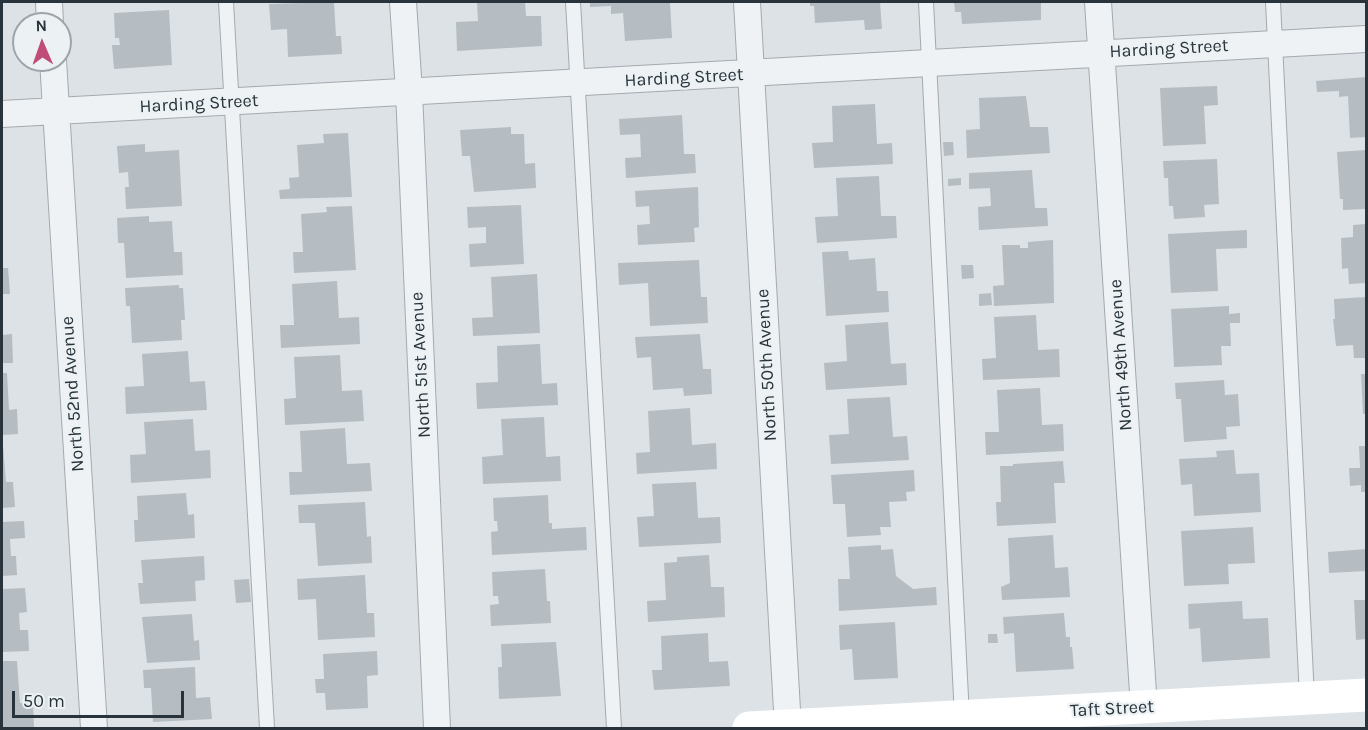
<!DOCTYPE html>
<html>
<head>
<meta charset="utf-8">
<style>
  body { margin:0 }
  #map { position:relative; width:1368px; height:730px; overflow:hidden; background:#dde2e6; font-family:Karla,sans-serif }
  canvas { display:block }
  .frame { position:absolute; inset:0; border:3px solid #28333b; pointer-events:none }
  .north { position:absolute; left:12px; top:12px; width:60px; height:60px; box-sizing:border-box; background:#ecf1f4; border:2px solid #9ea5aa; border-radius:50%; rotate:358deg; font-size:16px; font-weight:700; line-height:24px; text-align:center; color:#28333b }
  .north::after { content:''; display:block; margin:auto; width:21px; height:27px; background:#c14c77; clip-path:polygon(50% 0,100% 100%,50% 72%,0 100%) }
  .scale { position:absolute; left:12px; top:691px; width:172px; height:27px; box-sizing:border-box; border:3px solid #28333b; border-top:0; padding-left:8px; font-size:18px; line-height:21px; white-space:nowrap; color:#28333b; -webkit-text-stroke:4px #ecf1f4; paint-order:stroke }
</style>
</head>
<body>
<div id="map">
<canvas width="1368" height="730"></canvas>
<div class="frame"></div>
<div class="north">N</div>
<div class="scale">50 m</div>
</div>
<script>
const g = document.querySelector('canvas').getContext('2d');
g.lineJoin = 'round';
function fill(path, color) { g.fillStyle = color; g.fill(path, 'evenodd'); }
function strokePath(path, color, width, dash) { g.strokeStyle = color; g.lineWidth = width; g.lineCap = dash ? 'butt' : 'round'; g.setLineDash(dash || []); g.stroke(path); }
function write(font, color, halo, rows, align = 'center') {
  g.font = font + ' Karla,sans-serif'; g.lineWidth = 4.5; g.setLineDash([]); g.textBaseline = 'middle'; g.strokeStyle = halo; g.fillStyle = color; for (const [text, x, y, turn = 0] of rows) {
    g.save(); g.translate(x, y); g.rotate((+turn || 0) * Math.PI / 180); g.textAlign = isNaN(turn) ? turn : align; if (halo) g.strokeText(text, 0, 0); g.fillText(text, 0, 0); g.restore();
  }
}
const building = new Path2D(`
  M334,2L336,36H341L342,54L288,57L287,29L271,30L269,4Z
  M477,2H525L526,16H541L542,46L457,51L456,22L478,21Z
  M590,2H670L672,38L625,41L623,13L611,14V6L590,7Z
  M810,2H880L882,29L865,30L864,20L815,23L814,6H810Z
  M954,2H1041V20L962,24L961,12H955Z
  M169,10L172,65L114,69L112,45H120L119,38H115L114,13Z
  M1366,77V137L1350,138L1348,96L1339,97V91L1317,92L1316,81Z
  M1217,86L1218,105L1204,106L1206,144L1163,146L1160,88Z
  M1026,96L1030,127H1048L1050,153L967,158L966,130L980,129L979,98Z
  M875,104L877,144L892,143L893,164L814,168L812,143L833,142L832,106Z
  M682,115L684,154H695L696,173L626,178L625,158L641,157L640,134L620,135L619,119Z
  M511,127V134H524L525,164L535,163L536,188L474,192L470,156H462L460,130Z
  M348,133L352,197L280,199L279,190L290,189L289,178L299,177L297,145L324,143L323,134Z
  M943,142H953L954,155L944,156Z
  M145,144V152L179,150L182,206L126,209L125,187H129L128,172L119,173L117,146Z
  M1366,150V209L1343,210V199H1340L1337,152Z
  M1217,159L1219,204L1204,205L1205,217L1174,219L1173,206H1169L1168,178H1164L1163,161Z
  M1032,170L1035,208H1047L1048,226L979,230L978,207L991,206L990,188L969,189V173Z
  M879,176L881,216H896L897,238L817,243L815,217L838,216L836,178Z
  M961,178V185L948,186V179Z
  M698,187L699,227L694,228L695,242L638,245L637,225L650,224L649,206L636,207L635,191Z
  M521,205L524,264L470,267L469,244L486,243V227L468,228L467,207Z
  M352,206L356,270L294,273L293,252H303L301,214L327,212L326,207Z
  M149,216V222L172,221L174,252H182L183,275L126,278L124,243H118L117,218Z
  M1366,224V283L1349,284L1348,268L1342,269L1341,238L1353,237V225Z
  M1247,230V248L1216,249L1218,291L1171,293L1168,234Z
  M1053,240L1054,303L994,306L993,286L1004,285L1002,245H1020V248H1028V242Z
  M848,251L849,260L875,258L877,291H888L889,312L826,316L822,252Z
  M699,260L701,297H707L708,323L650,326L648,283L619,285L618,263Z
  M961,265H973L974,278L962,279Z
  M2,268H8L10,294H2Z
  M537,274L540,333L473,336L472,318L493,317L491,277Z
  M337,281L339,318L359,317L360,344L281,348L280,325H294L292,284Z
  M179,285V288H183L185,320H181L182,340L132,343L130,306H126L125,288Z
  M991,293L992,305L979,306V294Z
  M1366,297V358H1354L1353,345L1336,346L1333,319H1335L1334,299Z
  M1229,306V314L1240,313V323H1230L1231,346H1221L1222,365L1174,367L1171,309Z
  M1036,315L1038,350L1059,349L1060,377L983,380L982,359L996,358L994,317Z
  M888,322L891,364L906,363L907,385L826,390L824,363L847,361L845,325Z
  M12,334L13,363H2V335Z
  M700,334L703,369H711L712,394L684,396L683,388L653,390L651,357L637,358L635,337Z
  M540,344L542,384L557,383L558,405L477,409L476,383L498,382L497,346Z
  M188,351L190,382L205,381L207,410L126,414L125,387L144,386L142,354Z
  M340,355L342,391L362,390L364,421L285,425L284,399L296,398L294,357Z
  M2,373H7L9,410L17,409L18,434L2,435Z
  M1361,374H1366V414H1363Z
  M1224,380L1225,395L1238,394L1240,426L1226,427L1227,439L1184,442L1181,399H1176L1175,383Z
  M1040,388L1042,425L1063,424L1064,451L986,455L985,432H999L997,390Z
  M890,397L893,437L907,436L909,460L831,464L829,435L849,434L847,399Z
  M690,408L692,445L716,443L717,469L637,474L636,453L650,452L648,411Z
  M544,417L546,457L560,456L561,481L483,484L482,457L503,455L501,419Z
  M193,419L195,451L210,450L211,478L131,483L130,455L146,454L144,422Z
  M345,428L347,464L370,463L372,491L290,495L289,472H302L300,431Z
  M2,445H3L6,482H13L15,507L2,508Z
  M1359,446H1366V492H1361V485L1350,486L1349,468H1360Z
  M1234,450L1236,474L1259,473L1261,512L1194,516L1192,484L1181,485L1179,459L1217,457L1216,451Z
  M1063,461L1065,483H1054L1056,523L997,526L996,502H1001L1000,466H1013V464Z
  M914,470L915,491L906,492L907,501L889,502L891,527H880L881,535L847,537L845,504H833L831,475Z
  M696,482L698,518L720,517L721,543L639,547L637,517L654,516L652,484Z
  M186,493L188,515L194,514L195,538L135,542L134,520H138L137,496Z
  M548,495L549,523H552V529L586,527L587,550L492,555L491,532L498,531L497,521H494L493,498Z
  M365,502L367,537L371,536L372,563L318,566L315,523H299L298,505Z
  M24,521L25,538L10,539L11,556H16L17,575L2,576V522Z
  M1253,527L1255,563L1228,564L1229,584L1184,586L1181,531Z
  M1053,535L1055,568L1068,567L1070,597L1002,600L1001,587L1010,583L1008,538Z
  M881,545V550L893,549L896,576L913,589L936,587L937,605L839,611L838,579H850L848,547Z
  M1366,549V571L1329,573L1328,552Z
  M709,555L711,587H724L725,617L648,622L647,601L666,600L664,563L677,562V557Z
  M204,556L205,580L195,581L196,601L140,604L138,583H143L141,560Z
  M545,569L547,601H550L551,623L491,626L490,605L499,604L498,596H493L492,572Z
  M365,575L367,613H374L375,637L318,640L316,599L298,600L297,579Z
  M249,579L251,602L236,603L234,580Z
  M25,588L27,612L19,613L20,630H28L29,651L2,652V589Z
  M1354,600H1366V639L1356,640Z
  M1242,601L1243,619L1268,618L1270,658L1202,662L1200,628L1189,629L1188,604Z
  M1064,613L1066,637H1070V647H1072L1074,669L1016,672L1014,633L1004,634L1003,617Z
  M192,614L194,641L199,640L200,660L147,663L142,617Z
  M895,622L898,678L854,680L852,649L840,650L839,625Z
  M708,633L709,662L728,661L730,686L654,690L652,670H662L661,636Z
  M988,634H997L998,643H988Z
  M556,642L561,696L499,699L498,667H502L501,644Z
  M377,651L378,675L367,676L368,708L326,710L325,693H316L315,679H324L323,654Z
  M2,661H17L20,703L33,702L34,728H2Z
  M195,667L196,698L210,697L212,719L153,722L151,688H144L143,670Z`);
const lane = new Path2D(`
  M226,2L267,728
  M573,2L614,728
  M926,2L962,717
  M1273,2L1307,698`);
const street = new Path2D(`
  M49,2L50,24
  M403,2L409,92L437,728
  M747,2L788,728
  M1098,2L1144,708
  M53,60L94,728
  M2,114L1366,39`);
const secondary = new Path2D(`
  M749,728L1366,695`);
const streetNames = [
  ["Harding Street",1169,49,-3],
  ["Harding Street",684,78,-3],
  ["Harding Street",199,104,-3],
  ["North 49th Avenue",1121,355,-94],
  ["North 51st Avenue",421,365,-93],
  ["North 50th Avenue",767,365,-93],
  ["North 52nd Avenue",73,394,-94],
  ["Taft Street",1112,709,-3]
];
fill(building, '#b5bdc2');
strokePath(lane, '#a3aaaf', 16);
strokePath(street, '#a3aaaf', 28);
strokePath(lane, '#eff2f4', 14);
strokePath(street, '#eff2f4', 26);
strokePath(secondary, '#fff', 33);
write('18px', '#28333b', '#ecf1f4', streetNames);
</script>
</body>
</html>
